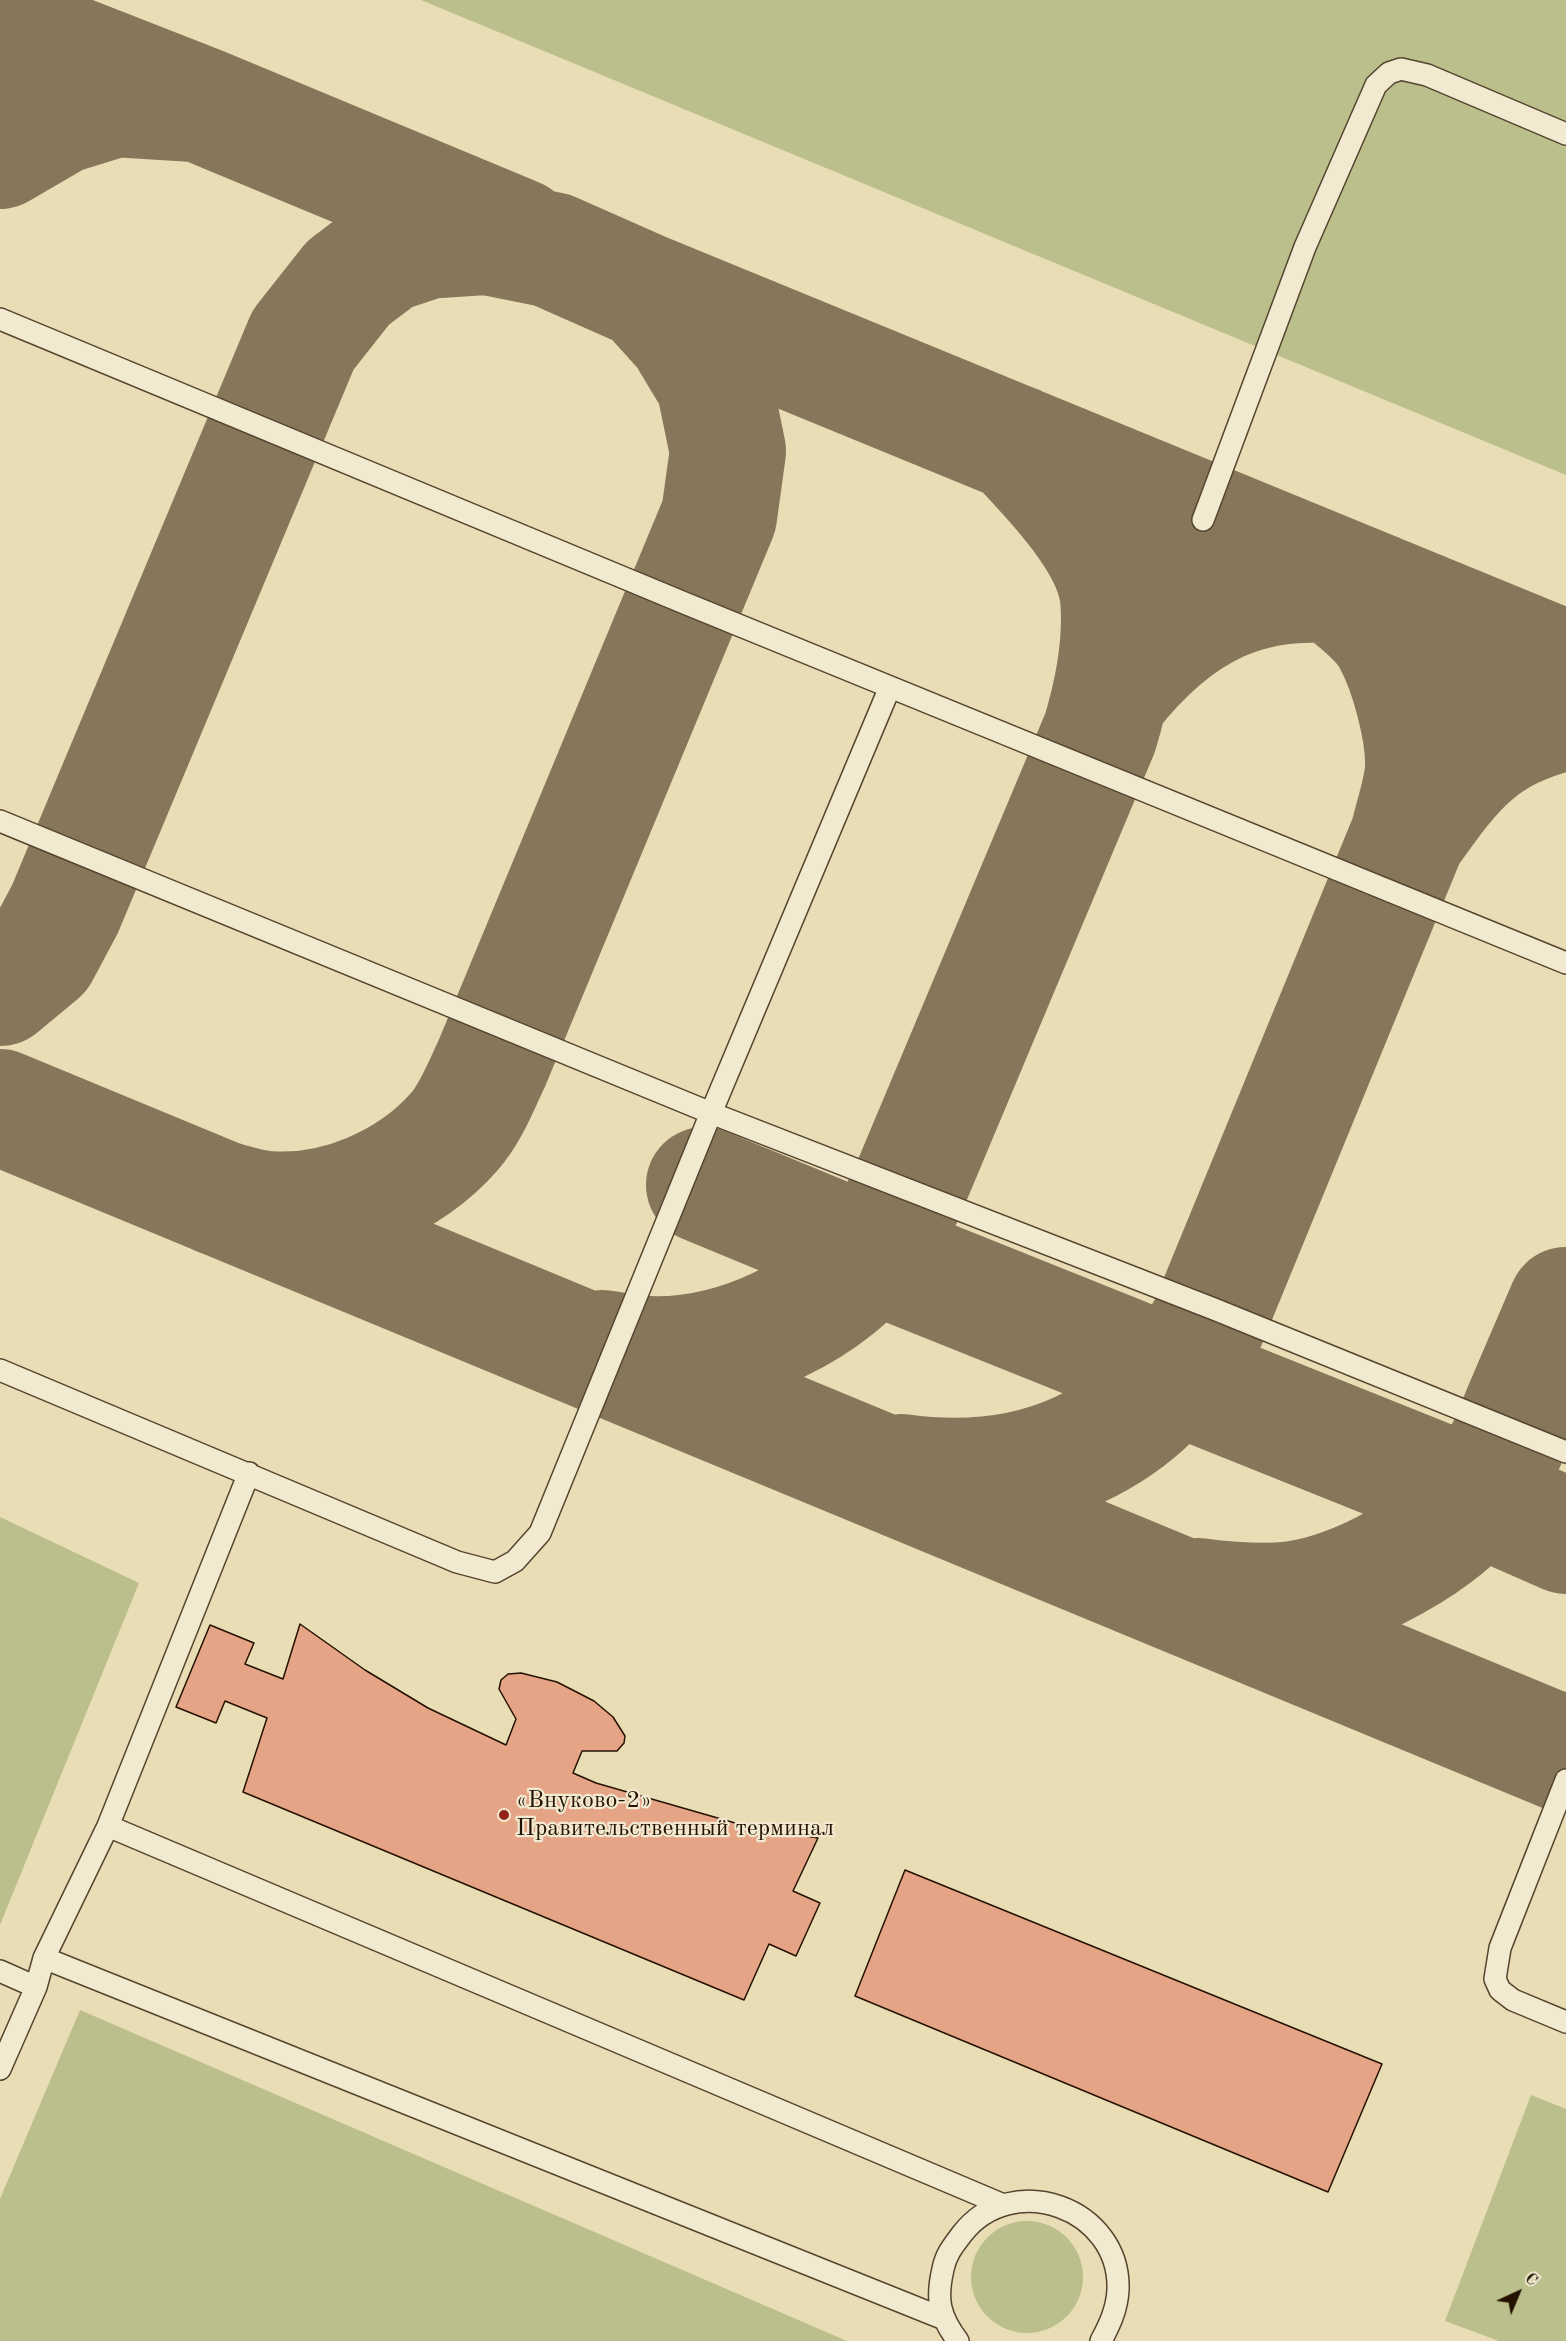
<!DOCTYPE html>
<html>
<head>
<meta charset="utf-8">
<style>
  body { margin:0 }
  #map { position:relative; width:1566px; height:2341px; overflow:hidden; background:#e9ddb6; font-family:"Old Standard TT",serif }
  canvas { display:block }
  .north { position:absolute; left:1488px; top:2263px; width:60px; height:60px; -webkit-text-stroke:4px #f1e9d0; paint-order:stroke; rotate:44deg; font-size:16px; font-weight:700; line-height:24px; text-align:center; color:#241100 }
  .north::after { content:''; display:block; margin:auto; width:21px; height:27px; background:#241100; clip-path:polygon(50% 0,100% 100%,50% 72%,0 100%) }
</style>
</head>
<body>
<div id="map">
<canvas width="1566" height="2341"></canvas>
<div class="north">С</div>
</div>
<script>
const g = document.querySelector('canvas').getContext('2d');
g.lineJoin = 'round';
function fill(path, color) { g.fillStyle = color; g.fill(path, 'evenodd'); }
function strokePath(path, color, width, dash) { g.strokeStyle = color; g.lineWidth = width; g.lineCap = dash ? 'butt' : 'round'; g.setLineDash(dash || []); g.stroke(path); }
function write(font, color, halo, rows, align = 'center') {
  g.font = font + ' "Old Standard TT",serif'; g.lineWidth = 4.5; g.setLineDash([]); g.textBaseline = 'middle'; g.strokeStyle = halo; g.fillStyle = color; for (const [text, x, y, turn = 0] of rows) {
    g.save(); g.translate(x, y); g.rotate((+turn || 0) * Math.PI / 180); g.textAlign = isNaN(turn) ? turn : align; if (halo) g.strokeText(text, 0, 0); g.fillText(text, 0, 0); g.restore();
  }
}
const green = new Path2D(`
  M421,0H1566V475Z
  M0,1517L139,1583L0,1925Z
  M80,2010L847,2341H0V2199Z
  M1531,2095L1566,2109V2341H1499L1445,2321Z
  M971 2277a56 56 0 1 1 112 0a56 56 0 1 1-112 0Z`);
const taxiway = new Path2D(`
  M0,26L202,105L517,236
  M0,151L60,116L115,99L195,104
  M647,292L1566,669
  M1111,695C1179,609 1253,571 1363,589
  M1408,836C1456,768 1482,733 1566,712
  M0,988L41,954L65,909L303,340L348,283L385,255L427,241L487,237L552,250L647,292L684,333L714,383L728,451L719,516L492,1063C481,1086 471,1113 454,1132C410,1182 336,1214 268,1209C252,1208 235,1202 219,1198
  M0,1107L1566,1755
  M704,1185L871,1254L1477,1497L1566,1536
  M602,1348C617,1350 633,1354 648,1354C733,1357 834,1311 883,1240C892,1226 898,1209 906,1195L1100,733C1113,690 1122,643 1118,597C1112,543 1052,481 1016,443
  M901,1472C1031,1490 1146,1443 1208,1323L1408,836C1413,814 1422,790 1423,768C1424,731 1408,671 1390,639C1373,610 1330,583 1304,562
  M1198,1596C1229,1600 1263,1603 1294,1599C1353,1592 1443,1543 1478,1495C1498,1468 1510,1437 1523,1405C1537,1372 1552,1338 1566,1305`);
const building = new Path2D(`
  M300,1624L365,1670L428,1708L506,1745L516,1719L499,1689L501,1680L508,1674L521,1673L557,1682L594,1701L613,1717L625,1736L624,1743L617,1751H582L573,1773L596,1783L749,1827L818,1838L793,1891L820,1903L796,1956L769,1944L744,2000L243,1792L267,1718L225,1701L216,1723L176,1707L210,1625L254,1643L245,1664L283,1679Z
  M905,1870L1382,2064L1328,2192L855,1996Z`);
const lane = new Path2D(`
  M0,319L682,602L1566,963
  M1203,520L1305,247L1376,85L1389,73L1401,69L1427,75L1566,134
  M0,821L711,1113L1214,1309L1566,1452
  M0,1370L457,1562L495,1572L515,1561L540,1533L711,1113L890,687
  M1566,1780L1500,1948L1495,1979L1500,1990L1513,2000L1566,2022
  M108,1826L1001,2204
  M44,1958L942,2318
  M0,1971L36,1987
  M0,2069L36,1987L44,1958L108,1826L249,1473
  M958,2341C939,2316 936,2299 943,2269C946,2254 953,2246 962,2234C1012,2169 1121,2208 1118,2290C1117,2309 1110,2324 1101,2341`);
const markers = [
  [504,1815,6,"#8f2418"]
];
const poiNames = [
  ["«Внуково-2»",516,1801],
  ["Правительственный терминал",516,1829]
];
fill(green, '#bbbf8b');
strokePath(taxiway, '#86775b', 116);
fill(building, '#e6a486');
strokePath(building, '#241100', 1.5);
strokePath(lane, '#55442e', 24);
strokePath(lane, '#f1e9d0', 21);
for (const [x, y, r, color] of markers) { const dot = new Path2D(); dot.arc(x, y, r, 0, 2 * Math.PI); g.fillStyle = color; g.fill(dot); strokePath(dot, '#f1e9d0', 2); }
write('24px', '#241100', '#f1e9d0', poiNames, 'left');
</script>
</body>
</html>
